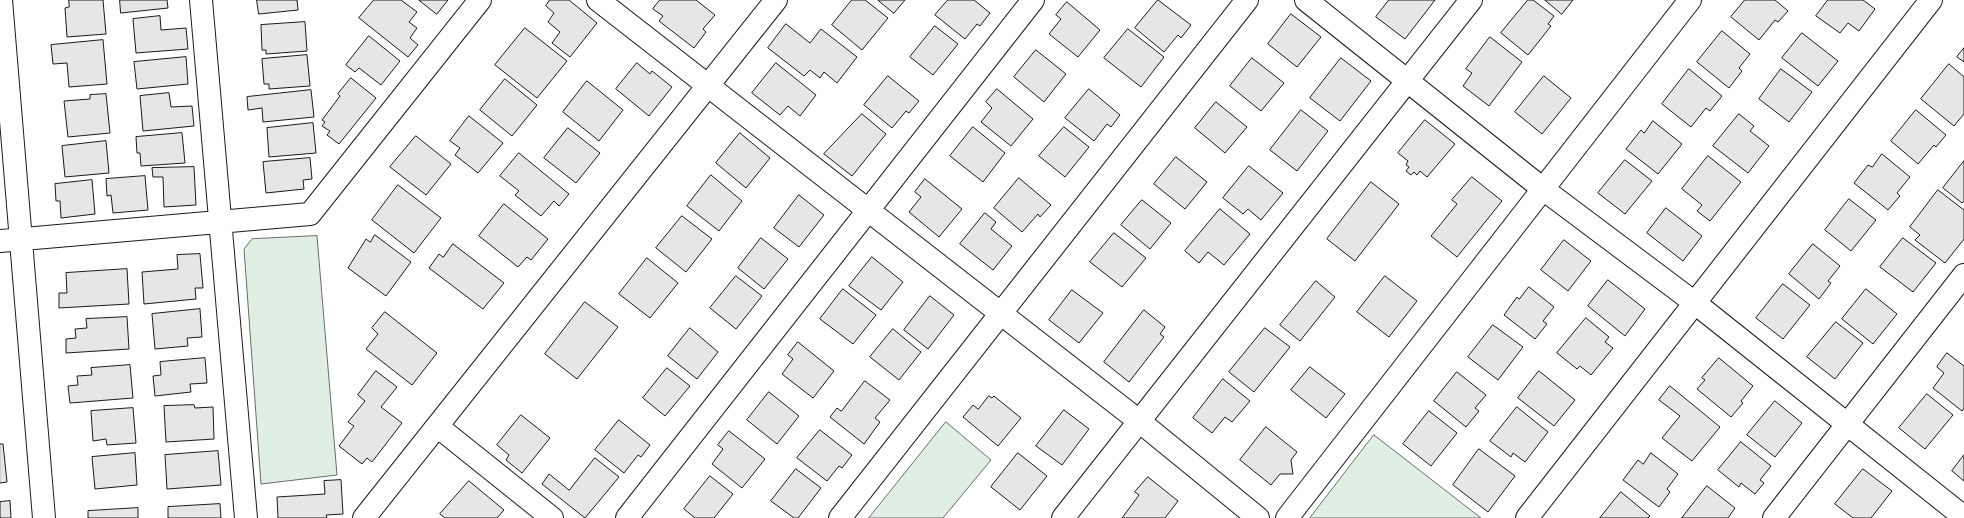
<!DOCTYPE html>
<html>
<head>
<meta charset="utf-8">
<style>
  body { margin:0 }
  canvas { display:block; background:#fff }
</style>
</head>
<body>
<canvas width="1964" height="518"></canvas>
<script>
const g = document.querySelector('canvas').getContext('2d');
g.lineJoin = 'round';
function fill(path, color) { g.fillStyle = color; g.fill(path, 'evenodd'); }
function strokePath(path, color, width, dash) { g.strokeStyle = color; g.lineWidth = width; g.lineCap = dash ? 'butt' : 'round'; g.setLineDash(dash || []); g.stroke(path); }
const green = new Path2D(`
  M317,236L337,475L261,484L244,249L252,239Z
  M946,422L991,460L943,518H869Z
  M1374,435L1481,518H1310Z`);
const building = new Path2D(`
  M69,0H103L106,34L67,37L65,8L69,7Z
  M120,0H167L168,8L121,13Z
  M257,0H297L298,10L259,14Z
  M374,0H401L417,12L409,22L417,28L410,38L418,45L408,57L359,18Z
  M419,0H448L437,14Z
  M550,0H569L597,23L570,57L552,43L560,32L548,22L554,13L546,6Z
  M660,0H696L715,15L703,29L706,32L694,48L659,21L663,16L653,9Z
  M852,0H865L888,18L862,50L832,25Z
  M878,0H905L894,13Z
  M948,0H974L990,13L980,26L977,24L965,39L935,15Z
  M1158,0L1191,25L1181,38L1178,35L1164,52L1135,28Z
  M1389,0H1435L1405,39L1376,17Z
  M1528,0H1533L1554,16L1548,24L1551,26L1528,55L1501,33Z
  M1545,0H1573L1562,14Z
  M1745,0H1775L1788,11L1778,22L1775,20L1759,40L1731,17Z
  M1828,0H1863L1875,9L1859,31L1848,23L1840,33L1816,16Z
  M1067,2L1100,30L1078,57L1049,34L1061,19L1056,15Z
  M1291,14L1321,37L1297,67L1268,44Z
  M160,16L161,30L186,28L188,49L136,53L133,19Z
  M305,22L307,51L266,54V50H262L261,25Z
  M786,24L810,43L821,29L857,57L837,83L824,72L820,78L810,70L804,76L768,48Z
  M935,26L958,44L933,75L910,57Z
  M525,28L567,61L537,98L495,65Z
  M1128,29L1164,57L1141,87L1104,58Z
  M1722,31L1750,54L1739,68L1742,71L1729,88L1697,62Z
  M1802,33L1838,61L1818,86L1782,58Z
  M369,36L400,61L381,85L359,68L355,72L346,65Z
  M1490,37L1522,62L1489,106L1463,86L1472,73L1466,69Z
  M103,40L107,84L69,87L67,63L53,64L51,45Z
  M1964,48V62L1957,57Z
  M1036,50L1066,74L1044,102L1014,77Z
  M307,55L310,86L269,89V84H264L262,59Z
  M186,57L188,84L137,89L134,62Z
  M1252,58L1284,83L1261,111L1230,86Z
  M1341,58L1371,81L1340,121L1310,98Z
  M637,63L650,74L652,71L672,87L649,116L616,89Z
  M776,63L816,95L800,116L788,106L780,115L752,93Z
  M1949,64L1964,77V114L1954,126L1921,99Z
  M1689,69L1722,96L1710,111L1706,108L1691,127L1662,104Z
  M1781,69L1812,92L1789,122L1759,99Z
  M888,76L919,101L909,113L906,111L892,128L864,105Z
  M1544,76L1571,98L1542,134L1515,112Z
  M351,78L376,98L339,144L327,135L330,131L322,126L325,122L322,120L340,96L338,94Z
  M505,79L537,105L512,136L480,110Z
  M587,81L623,110L599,141L563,112Z
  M997,89L1033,119L1011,146L981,122L992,108L986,102Z
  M1089,89L1120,115L1111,127L1107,124L1094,141L1065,118Z
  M311,90L314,117L263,122L262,108L248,110L247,97Z
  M169,93L171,107L192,106L194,126L143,131L140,96Z
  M106,94L110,133L68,137L64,101L90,99V95Z
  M1216,102L1247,127L1225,153L1195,128Z
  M1301,110L1328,131L1297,171L1270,150Z
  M1916,110L1946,135L1936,147L1934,145L1918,164L1891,141Z
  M862,114L886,134L852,176L824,154Z
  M1739,114L1754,126L1750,131L1769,146L1748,173L1713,146Z
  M469,116L503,143L478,173L455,155L460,148L450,141Z
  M1425,120L1455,144L1427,177L1420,171L1417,175L1414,172L1411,175L1406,171L1409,167L1406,165L1408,161L1398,153Z
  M1653,121L1682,144L1658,174L1626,149L1641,130L1644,133Z
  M313,123L316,153L269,157L267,128Z
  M973,127L1005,153L983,182L950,156Z
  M1064,127L1089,147L1065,177L1039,156Z
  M568,128L600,153L576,183L544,158Z
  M182,133L185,163L141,166L140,153H137L136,137Z
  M740,133L770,158L746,188L716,163Z
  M416,136L451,164L426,195L390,167Z
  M106,141L109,173L65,177L62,146Z
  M519,153L569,194L559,206L554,201L541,216L515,195L519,191L500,176Z
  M1882,154L1910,177L1897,193L1900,196L1888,210L1854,183L1868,165L1872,167Z
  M1708,156L1741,182L1710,221L1697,211L1702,205L1682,189Z
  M1176,157L1207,182L1185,209L1154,184Z
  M310,158L312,179L303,180L304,189L266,193L263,162Z
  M1625,160L1652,181L1625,214L1598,193Z
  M1964,161V201L1962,203L1943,188Z
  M1249,166L1283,193L1261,220L1248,209L1243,214L1223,198Z
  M194,167L196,205L164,207L163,177H153L152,168Z
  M711,175L742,201L719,231L687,206Z
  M145,176L148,210L113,213L111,195L107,196L106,179Z
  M1472,177L1502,201L1457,257L1431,236L1457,204L1452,200Z
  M1019,178L1051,205L1040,217L1038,214L1022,232L994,208Z
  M925,179L962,209L939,237L909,212L921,197L915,192Z
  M92,180L95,214L61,218L60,201H56L55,184Z
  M1371,182L1399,204L1355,261L1327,239Z
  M398,185L441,218L414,253L372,220Z
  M1938,190L1964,210V239L1945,263L1915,240L1920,235L1910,227Z
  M799,195L824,215L799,247L774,228Z
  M1849,199L1876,220L1851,251L1825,230Z
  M1142,200L1171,223L1150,249L1121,225Z
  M504,204L548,239L531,260L527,257L518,267L479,236Z
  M1666,208L1702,236L1683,261L1647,233Z
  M1220,209L1250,234L1224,265L1208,252L1199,263L1185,251Z
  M985,213L996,222L991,229L1012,246L993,270L960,244Z
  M682,216L712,239L686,272L656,248Z
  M1114,233L1146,258L1122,287L1090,262Z
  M375,235L411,262L386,296L348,268L366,239L370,242Z
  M761,238L788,259L764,289L738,268Z
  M1903,238L1936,263L1913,292L1880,267Z
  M1564,240L1591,261L1568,291L1541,270Z
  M453,244L504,283L483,309L429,268L439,254L443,257Z
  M1813,244L1840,266L1828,281L1831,283L1819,299L1789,274Z
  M200,254L203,288H195L196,299L144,304L142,272L178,269L177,255Z
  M872,257L903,282L881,310L849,286Z
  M647,258L678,283L650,318L619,294Z
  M127,269L129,304L59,308V293H67L66,273Z
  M736,276L762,296L736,329L710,308Z
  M1385,276L1417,301L1389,337L1357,312Z
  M1608,280L1645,309L1625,336L1588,306Z
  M1316,281L1335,297L1300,341L1280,325Z
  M1783,284L1810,305L1783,339L1756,318Z
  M1529,287L1554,307L1543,321L1547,324L1535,339L1504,315L1517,297L1519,299Z
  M843,289L876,315L853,344L820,319Z
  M1866,289L1897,314L1873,344L1842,319Z
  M1072,290L1103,313L1079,343L1049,320Z
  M930,296L954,315L928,349L904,330Z
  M585,302L618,327L577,379L545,354Z
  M200,309L202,337L187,338L188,346L155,349L152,314Z
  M1144,310L1165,327L1160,334L1164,337L1129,382L1104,362Z
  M385,312L437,353L412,385L366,349L378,334L372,328Z
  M127,317L129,349L66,353V339L76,338L75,329L87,328L86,319Z
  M1586,318L1609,337L1605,342L1613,348L1591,375L1580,366L1577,369L1557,353Z
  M1836,322L1863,343L1835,379L1807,357Z
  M1493,325L1523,347L1498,380L1468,357Z
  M690,328L718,352L697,379L668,356Z
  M1265,328L1290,347L1254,392L1229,372Z
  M893,329L921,352L899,380L870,357Z
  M798,342L834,371L813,398L782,374L793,359L788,355Z
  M1947,353L1964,366V408L1962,411L1933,388L1944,373L1937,367Z
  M205,358L207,383L190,384L191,392L155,396L153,376L161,375L160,362Z
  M1719,358L1753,386L1741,401L1743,403L1731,417L1697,389L1705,380L1702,378Z
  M130,365L133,398L70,403L68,386L78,385L77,376L92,375L91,368Z
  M1310,367L1345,394L1326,418L1291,390Z
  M667,368L690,386L665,416L643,398Z
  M376,371L397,387L381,407L402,423L372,462L367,458L362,464L339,446L354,426L348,422L365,401L358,395Z
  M1539,371L1575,400L1554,426L1518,398Z
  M1457,372L1486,395L1475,408L1479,411L1466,427L1434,401Z
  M1223,379L1250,401L1232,422L1225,417L1212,433L1193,418Z
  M865,381L890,400L875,418L880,422L864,444L830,417L837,408L841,411Z
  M1670,386L1720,427L1692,461L1662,438L1680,416L1659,400Z
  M769,392L799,416L777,444L747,420Z
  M1927,394L1953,415L1925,449L1899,428Z
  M989,396L992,398L994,396L1021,418L998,446L963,417L973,405L978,409Z
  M1775,401L1802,423L1775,457L1747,435Z
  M194,405L195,408L213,407L214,439L166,442L164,406Z
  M1517,407L1548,432L1525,462L1513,453L1511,457L1490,441Z
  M133,408L136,443L107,445L106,439L93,441L91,411Z
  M1064,410L1089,429L1062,465L1036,446Z
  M1429,411L1457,433L1431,466L1403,444Z
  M521,415L550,438L522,473L506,460L509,455L497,445Z
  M619,420L650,445L641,457L638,455L624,473L595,450Z
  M1266,427L1297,452L1291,460L1293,474H1280L1271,485L1240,460Z
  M820,430L852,455L842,468L839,466L827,481L797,458Z
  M729,431L765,459L742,488L712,464L723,449L718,445Z
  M1741,442L1771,466L1760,480L1764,483L1755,494L1741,483L1739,487L1718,470Z
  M0,444H3L7,482L0,483Z
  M1479,449L1515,476L1488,512L1453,485Z
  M218,451L221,485L167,489L165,455Z
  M135,453L137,485L95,489L92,457Z
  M1018,453L1047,476L1020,510L991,487Z
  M1651,453L1678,474L1667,489L1670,492L1659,507L1623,480L1638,460L1643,464Z
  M1964,455V481L1952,471Z
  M595,458L619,477L585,518L542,484L549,474L569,490Z
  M796,469L821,488L798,518H794L771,501Z
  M1863,469L1892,491L1871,518H1853L1835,504Z
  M710,476L733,494L714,518H695L684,509Z
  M1148,477L1178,501L1165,518H1122L1139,495L1135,492Z
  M341,480L343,514L326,515L327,518H278L277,497L325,494L324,481Z
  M469,481L504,510L497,518H445L440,514Z
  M1707,486L1735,508L1728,518H1682Z
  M1621,492L1650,516L1648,518H1600Z
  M10,501L11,518H0V502Z
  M220,504L221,518H168V507Z
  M138,508V518H88V511Z`);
const street = new Path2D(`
  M1,0L44,518
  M201,0L246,518
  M598,0L1139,421L1258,518
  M1306,0L1543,189L1695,303L1964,517
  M0,241L310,214L480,0
  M437,426L552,518
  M364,518L776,0
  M627,518L1033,0
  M840,518L1247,0
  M1063,518L1471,0
  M1287,518L1690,0
  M1527,518L1931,0
  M1774,518L1964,275`);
fill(green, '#e0efe3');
strokePath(green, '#6a6a6a', 1);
fill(building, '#e6e6e6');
strokePath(building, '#1a1a1a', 1);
strokePath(street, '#1a1a1a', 24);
strokePath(street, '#fff', 22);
</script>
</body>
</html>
